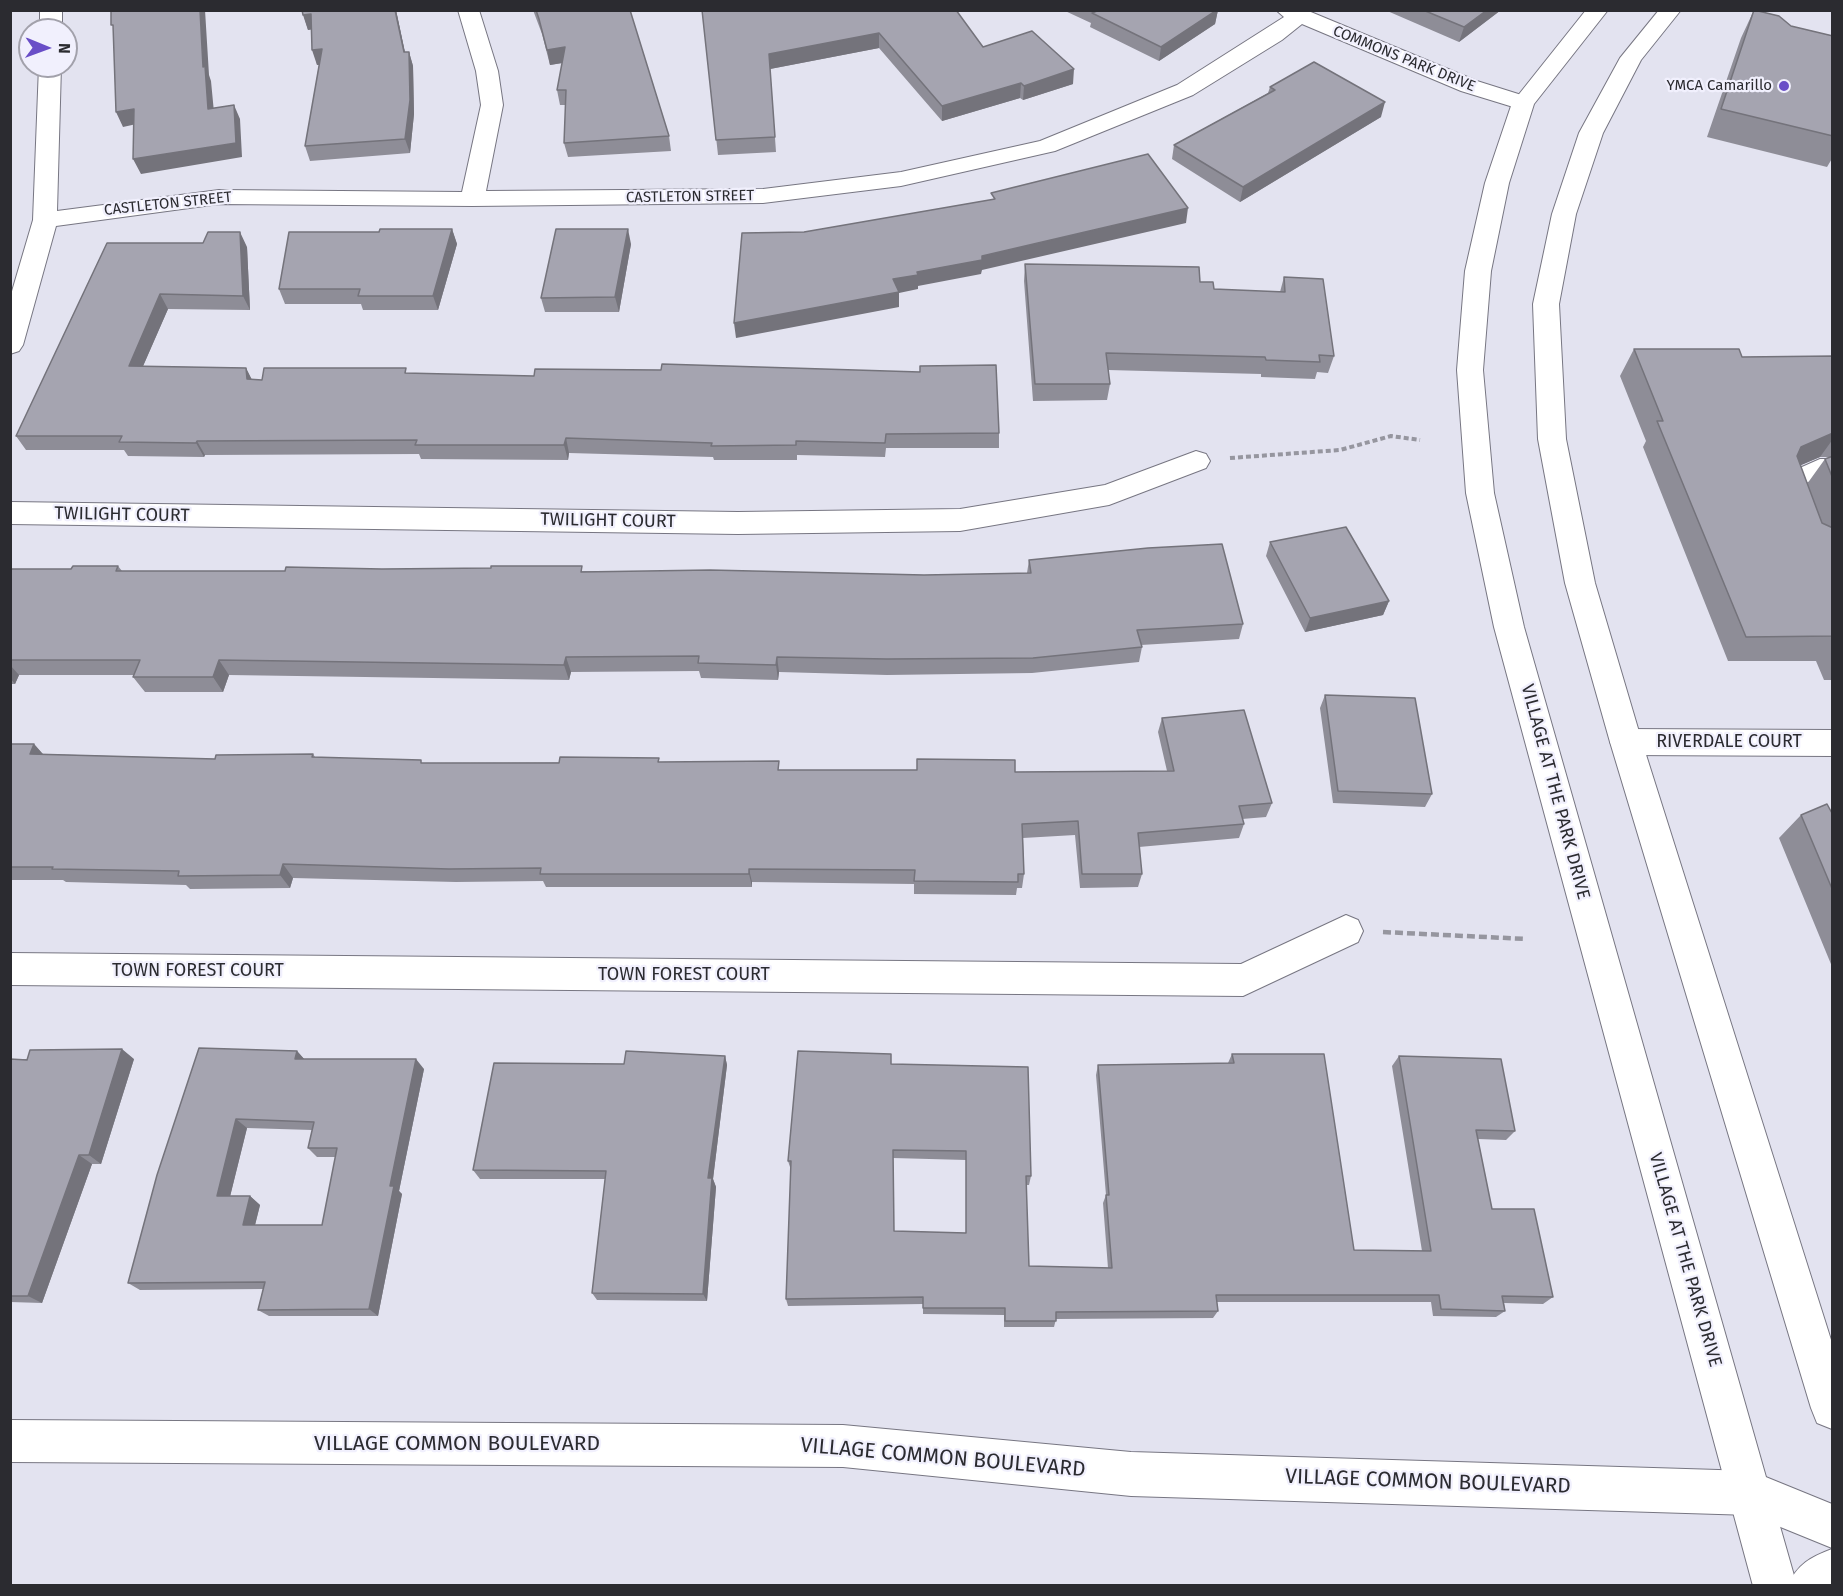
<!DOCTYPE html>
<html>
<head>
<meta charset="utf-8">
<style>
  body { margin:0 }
  #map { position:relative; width:1843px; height:1596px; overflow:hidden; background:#e3e3f0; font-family:"Fira Sans",sans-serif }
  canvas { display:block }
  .frame { position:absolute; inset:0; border:12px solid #2b2b30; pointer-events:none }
  .north { position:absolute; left:18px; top:18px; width:60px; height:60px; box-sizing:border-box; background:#f1f0fd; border:2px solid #a2a1ab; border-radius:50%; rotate:91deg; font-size:16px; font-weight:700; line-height:24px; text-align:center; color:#2b2b30 }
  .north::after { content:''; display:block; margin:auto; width:21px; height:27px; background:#694ec7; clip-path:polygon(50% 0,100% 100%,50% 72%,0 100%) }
</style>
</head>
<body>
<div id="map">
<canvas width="1843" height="1596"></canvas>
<div class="frame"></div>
<div class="north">N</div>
</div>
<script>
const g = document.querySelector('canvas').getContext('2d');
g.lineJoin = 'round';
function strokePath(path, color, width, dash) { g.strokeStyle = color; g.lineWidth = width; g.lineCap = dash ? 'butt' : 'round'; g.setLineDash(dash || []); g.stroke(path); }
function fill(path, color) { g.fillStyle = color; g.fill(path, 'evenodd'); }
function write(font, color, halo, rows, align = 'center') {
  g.font = font + ' "Fira Sans",sans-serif'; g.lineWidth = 4.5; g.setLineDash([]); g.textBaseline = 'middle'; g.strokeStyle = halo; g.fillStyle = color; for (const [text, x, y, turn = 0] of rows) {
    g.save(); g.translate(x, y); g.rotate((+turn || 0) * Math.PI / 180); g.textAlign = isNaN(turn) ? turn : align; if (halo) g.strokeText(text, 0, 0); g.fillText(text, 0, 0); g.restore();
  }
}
const pathFar1 = new Path2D(`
  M1230,458L1340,450L1391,436L1420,440`);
const path = new Path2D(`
  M1383,932L1526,939`);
const service = new Path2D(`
  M1820,459H1832V475H1823L1804,484L1822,535L1832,542V561L1804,546L1781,481L1784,475Z`);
const minor = new Path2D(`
  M40,10H62V30H40Z
  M458,10H479L498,71L503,105L486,191L763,189L901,172L1040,141L1177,85L1284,17L1276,10H1306L1477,81L1531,98L1534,103L1531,108L1523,110L1461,91L1302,24L1282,40L1193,95L1055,151L901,186L763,203L472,206L219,204L56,226L23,345L19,351L10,354V298L33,220L39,66H61L57,211L219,190L462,192L481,105L476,71Z
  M1196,451L1206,454L1210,461L1206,468L1109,505L960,531L738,534L10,524V502L738,512L960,509L1105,485Z
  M1626,729L1832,730V756L1626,755L1615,751L1610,742L1615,733Z
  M1346,915L1358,920L1363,931L1358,942L1243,996L10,985V953L1241,964Z
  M10,1420L843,1425L1131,1452L1751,1471L1832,1504V1548L1751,1515L1131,1496L843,1467L10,1462Z
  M1832,1549V1586H1788C1797,1564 1811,1557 1832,1549Z`);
const tertiary = new Path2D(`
  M1586,10H1608L1534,104L1509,183L1491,271L1483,370L1494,493L1524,627L1797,1586H1753L1494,627L1466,493L1457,370L1465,271L1485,183L1512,103Z
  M1659,10H1681L1641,60L1603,133L1576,214L1559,304L1566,439L1595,583L1642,742L1832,1343V1429L1817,1423L1811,1408L1610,742L1565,583L1538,439L1533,304L1552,214L1579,133L1620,58Z`);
const wall = new Path2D(`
  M302,10H396L405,52H409L413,66L414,114L410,153L310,161L305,146L319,65H317L311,29L308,30Z
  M533,10H630L669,136L671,151L568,157L564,143L566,105H560L557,90L562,63L550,65L542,34Z
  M702,10L983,47L1073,84L1023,100L1020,98L942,121L879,48L770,69L776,152L718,155Z
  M1063,10H1218L1215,24L1159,61L1090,27L1091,23Z
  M1385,10H1501L1459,42Z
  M1754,10L1791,26L1833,36V157L1827,167L1707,137L1741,38Z
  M1270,87L1381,117L1240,202L1172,159L1174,145L1268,93Z
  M452,229L457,244L438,310H363L361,304H285L279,289L379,232Z
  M107,243L247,247L250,310L168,309L143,366L246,368L252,380H262L408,373L999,433V448H886L885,457L797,455V460H714L713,457L569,453L568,460L421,459L419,454L205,455L204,457L128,456L124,450H26L16,436Z
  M631,244L619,312H545L541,298Z
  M1025,264L1200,282L1214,289L1280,292L1284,277L1334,356L1328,373L1317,372L1315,379L1261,377V374L1108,370L1110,384L1107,400L1033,401L1024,281Z
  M1634,349L1742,357L1833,356V680H1824L1816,661H1728L1643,447L1646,441L1620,376ZM1820,457H1830L1825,459L1807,484L1800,465Z
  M1270,542L1389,601L1383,615L1305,632L1266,556Z
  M1029,560L1243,624L1239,639L1141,645L1142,647L1139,662L1032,673L887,675L779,672L778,680L701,678L699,671L571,672L569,680L229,675L223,692H145L133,677L134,675H19L15,684H10V569H71L118,566L122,571H285L382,569L924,575L1027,573Z
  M1325,695L1432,794L1425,807L1333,803L1320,708Z
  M1162,718L1272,803L1266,817L1242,819L1244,824L1239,838L1139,847L1142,874L1138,887L1080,888L1075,835L1023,838L1024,874L1022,888H1017L1016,895L914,894V884L752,882V887H546L543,881L456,882L293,878L290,888L190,889L186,885L66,882L63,880H10V744H34L43,754L215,759L313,754L315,757L423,763L660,762L780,770L1015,772L1167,771L1158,732Z
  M1801,815H1833V969L1779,838Z
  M297,1051L304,1059L424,1069L399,1191L402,1194L378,1316H269L258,1310L263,1289L140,1290L128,1283L157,1175ZM247,1128L312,1130L308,1148L317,1157H336L322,1225H255L260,1205L250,1196H230Z
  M1232,1054L1354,1250L1422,1251L1392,1066L1399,1056L1515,1131L1506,1140L1478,1139L1492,1209L1553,1297L1543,1304L1504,1303L1505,1311L1496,1317L1433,1316L1431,1302H1217L1218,1311L1213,1318L1056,1319L1054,1327H1004V1315L923,1314V1304L788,1306L786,1299L791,1170L788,1161L891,1064L1031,1176L1029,1185H1026L1029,1266L1108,1268L1103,1203L1106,1195L1096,1075L1098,1065L1228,1063ZM893,1158L966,1160V1233L894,1231Z
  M725,1056L727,1065L713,1179L716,1187L707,1301L597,1300L592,1293L605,1179H480L473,1170L624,1064Z
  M10,1059H134L101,1164H92L42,1303L10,1302Z`);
const shadedWall = new Path2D(`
  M200,10H205L209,75L211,81L215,123L208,109L203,67Z
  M395,10H396L408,67L404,52Z
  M1218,10L1215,24L1159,61L1161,47Z
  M1487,10H1501L1459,42L1464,27Z
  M311,14L316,29L308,30L303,15Z
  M879,33V48L770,69L776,152L769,54Z
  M565,47L568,62L550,65L547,50Z
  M322,49L327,64L317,65L312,50Z
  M409,52L413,66L414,114L410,153L405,139Z
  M1074,69L1073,84L1023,100L1024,86Z
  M1021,83L1020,98L942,121V106Z
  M1385,102L1381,117L1240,202L1243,187Z
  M234,105L240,119L242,157L141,174L133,159Z
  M134,109L141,123L123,127L116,112Z
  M1188,208L1186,223L982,270L981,274L918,286V289L899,293V307L736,338L734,323L893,279L917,272L982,256Z
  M452,229L457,244L438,310L433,296Z
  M628,229L631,244L619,312L615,297Z
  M240,232L247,247L250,310L243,296Z
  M160,294L168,309L137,380L129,366Z
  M246,368L253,382L247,379Z
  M1833,433V439L1820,457L1783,473L1801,447Z
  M566,438L569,453L568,460L564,445Z
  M197,441L205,455L204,457L196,443Z
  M1389,601L1383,615L1305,632L1310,618Z
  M566,657L571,672L569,680L564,665Z
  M777,657L779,672L778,680L776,665Z
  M219,660L229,675L223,692L213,677Z
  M10,665L19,675L15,684L10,678Z
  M34,744L47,759L30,754Z
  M283,864L293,878L290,888L280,875Z
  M749,869L752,882V887L749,874Z
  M122,1049L134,1059L101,1164L89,1155Z
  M297,1051L306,1061L295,1059Z
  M725,1056L727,1065L713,1179L716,1187L707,1301L703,1294L708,1178Z
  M416,1059L424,1069L399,1191L402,1194L378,1316L369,1309L390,1186Z
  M236,1119L247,1128L228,1205L217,1196Z
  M79,1155L92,1164L42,1303L28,1296Z
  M250,1196L260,1205L253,1233L243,1225Z`);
const building = new Path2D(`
  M111,10H200L203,67L205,66L208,109L234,105L236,143L133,159L134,109L116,112L113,25H111Z
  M302,10H395L404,52H409L410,100L405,139L305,146L322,49L312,50L311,14L303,15Z
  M536,10H630L669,136L564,143L566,90H557L565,47L547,50L539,19Z
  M702,10H956L983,47L1032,31L1074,69L1024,86L1021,83L942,106L879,33L769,54L775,137L716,140Z
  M1095,10H1217L1161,47L1092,13L1097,11Z
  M1423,10H1487L1464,27Z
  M1754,10L1779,16L1791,26L1833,36V136L1721,109Z
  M1314,62L1385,102L1243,187L1174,145L1275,90L1270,87Z
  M1148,154L1188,208L982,256V260L917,272L918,275L893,279L899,292L734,323L742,233L804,232L995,199L991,193Z
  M380,229H452L433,296H358L360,289H279L289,232H379Z
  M556,229H628L615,297L541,298Z
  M208,232H240L243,296L160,294L129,366L246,368L247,379L262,380L264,368H406L405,373L534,376L535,369L661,370L662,364L920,372V366L996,365L999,433L886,434L885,443L796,441V445L711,446L712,443L566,438L564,445H415L417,440L197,441L196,443L119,442L122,436H16L107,243H203Z
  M1025,264L1199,267L1200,282H1213L1214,289L1285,292L1284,277L1323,279L1334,356L1319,355L1320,362L1266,360L1265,357L1106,353L1110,384H1035Z
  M1634,349H1739L1742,357L1833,356V433L1801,447L1797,456L1822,523L1833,528V636L1746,637L1657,421H1663Z
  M1833,456V479L1825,459Z
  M1346,527L1389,601L1310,618L1270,542Z
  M1222,544L1243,624L1137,630L1142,647L1033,658L887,659L777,657L776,665L698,663L699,656L566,657L564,665L219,660L213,677H133L140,660H10V569H71L73,566H118L116,571H285L286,567L382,569L491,568V566H582L581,572L710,570L924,575L1031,573L1029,560L1148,548Z
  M1325,695L1415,698L1432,794L1338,791Z
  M1244,710L1272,803L1239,806L1244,824L1138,833L1142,874H1082L1078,821L1022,824L1024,874H1018V882L914,881L915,870L749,869V874H540L541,868L449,869L283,864L280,875L178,876L179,871L52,869L53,867H10V744H34L30,754L215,759L216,755L313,754L312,757L421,760V763H559L560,757L659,758L658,762L779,761L778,770H917V759L1015,760V772L1174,771L1162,718Z
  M1827,804L1833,815V891L1801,815Z
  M199,1048L297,1051L295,1059H416L390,1186H394L369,1309L258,1310L265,1282L128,1283L157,1175ZM236,1119L314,1122L308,1148H337L322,1225H243L250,1196H217Z
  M122,1049L89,1155H79L28,1296H10V1059L27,1060L30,1050Z
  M626,1051L725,1056L708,1178H712L703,1294L592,1293L606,1171L473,1170L494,1063L624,1064Z
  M798,1051L891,1054V1064L1028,1067L1031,1176H1026L1029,1266L1112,1268L1106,1195H1109L1098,1065L1234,1063L1232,1054H1324L1354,1250L1431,1251L1399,1056L1501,1059L1515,1131L1476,1130L1492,1209H1534L1553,1297L1502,1296L1505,1311L1441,1309L1439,1295H1216L1218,1311L1056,1312V1321H1005V1308H923V1297L786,1299L791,1161H788ZM893,1150L966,1151V1233L894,1231Z`);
const markers = [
  [1784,86,6,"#694ec7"]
];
const farStreetnames = [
  ["COMMONS PARK DRIVE",1404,59,22],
  ["CASTLETON STREET",690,197,-1],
  ["CASTLETON STREET",168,204,-6]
];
const farPoinames = [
  ["YMCA Camarillo",1772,86]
];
const streetNames = [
  ["TWILIGHT COURT",122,515,1],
  ["TWILIGHT COURT",608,521,1],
  ["RIVERDALE COURT",1729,742],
  ["VILLAGE AT THE PARK DRIVE",1555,792,75],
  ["TOWN FOREST COURT",198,971],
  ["TOWN FOREST COURT",684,975],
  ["VILLAGE AT THE PARK DRIVE",1685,1260,74]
];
const nearStreetnames = [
  ["VILLAGE COMMON BOULEVARD",457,1444],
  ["VILLAGE COMMON BOULEVARD",943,1458,5],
  ["VILLAGE COMMON BOULEVARD",1428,1482,2]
];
strokePath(service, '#777682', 2);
strokePath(minor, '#777682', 2);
strokePath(tertiary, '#777682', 2);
strokePath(pathFar1, '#96969f', 4, [5, 3]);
strokePath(path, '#96969f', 4.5, [8, 4]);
fill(service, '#fff');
fill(minor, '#fff');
fill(tertiary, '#fff');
fill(wall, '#8e8d97');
fill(shadedWall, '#74737b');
fill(building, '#a5a4b0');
strokePath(building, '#74737b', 1.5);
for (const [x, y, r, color] of markers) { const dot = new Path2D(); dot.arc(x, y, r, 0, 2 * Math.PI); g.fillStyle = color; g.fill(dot); strokePath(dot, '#f1f0fd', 2); }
write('15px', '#2b2b30', '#f1f0fd', farStreetnames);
write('15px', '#2b2b30', '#f1f0fd', farPoinames, 'right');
write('18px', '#2b2b30', '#f1f0fd', streetNames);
write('21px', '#2b2b30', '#f1f0fd', nearStreetnames);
</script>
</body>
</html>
